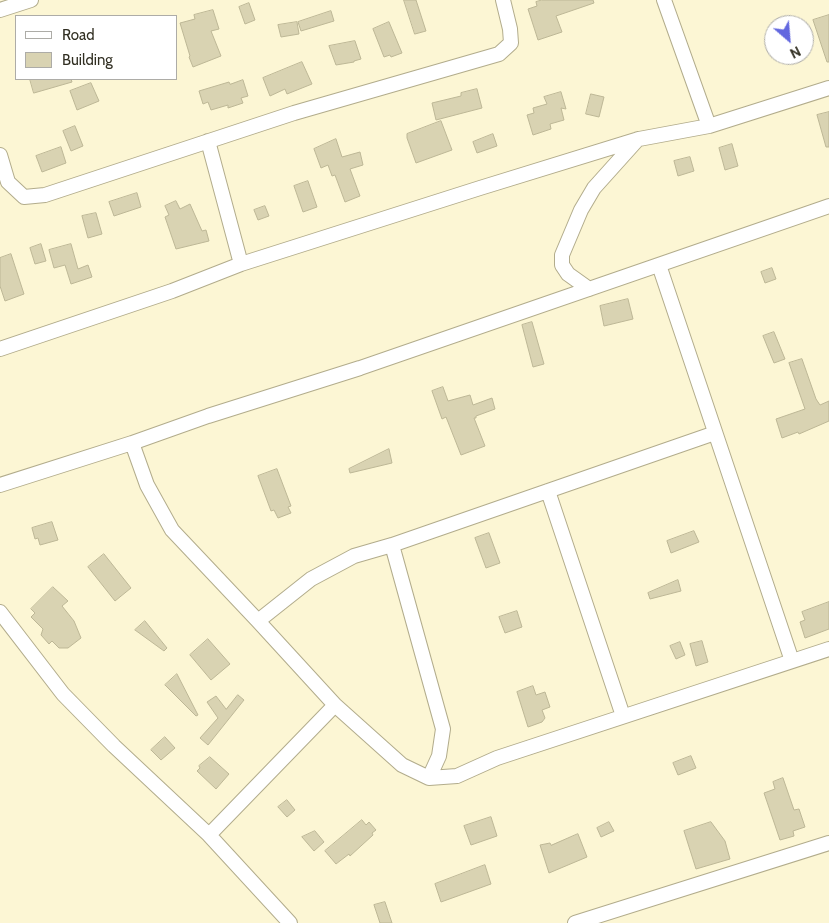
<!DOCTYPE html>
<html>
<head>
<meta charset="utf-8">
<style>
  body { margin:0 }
  #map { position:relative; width:829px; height:923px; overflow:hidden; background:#fcf6d4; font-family:Cabin,sans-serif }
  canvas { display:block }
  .legend { position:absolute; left:15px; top:15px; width:162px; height:65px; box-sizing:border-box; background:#fff; border:1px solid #adaca7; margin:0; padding:6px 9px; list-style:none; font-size:15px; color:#312f22 }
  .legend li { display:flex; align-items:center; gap:10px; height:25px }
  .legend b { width:25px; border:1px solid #adaca7 }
  .north { position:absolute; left:764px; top:15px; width:50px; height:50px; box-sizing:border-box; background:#fff; border:1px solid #adaca7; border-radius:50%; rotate:153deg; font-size:14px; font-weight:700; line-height:20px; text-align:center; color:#312f22 }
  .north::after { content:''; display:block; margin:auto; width:18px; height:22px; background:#6267df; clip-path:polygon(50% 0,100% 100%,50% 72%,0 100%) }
</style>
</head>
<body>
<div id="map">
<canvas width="829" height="923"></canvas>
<ul class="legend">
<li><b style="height:6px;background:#fff"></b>Road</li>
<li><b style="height:14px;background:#d9d3b2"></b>Building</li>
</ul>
<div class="north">N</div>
</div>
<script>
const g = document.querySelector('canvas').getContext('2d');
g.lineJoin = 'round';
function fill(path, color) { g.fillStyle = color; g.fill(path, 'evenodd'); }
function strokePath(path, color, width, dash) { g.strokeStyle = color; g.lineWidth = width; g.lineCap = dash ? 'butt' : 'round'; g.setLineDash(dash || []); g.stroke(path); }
const building = new Path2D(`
  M404,0H416L426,31L415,34Z
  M542,0H593L594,3L556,16L562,32L538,40L528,9L537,6L536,2Z
  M249,3L255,20L245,24L239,7Z
  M213,10L219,29L211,31L221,56L193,67L189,57L190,56L180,23L195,19L194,15Z
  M331,11L334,21L301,31L298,22Z
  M829,15V62H827L813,20Z
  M297,22L299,34L281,37L278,25Z
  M389,22L402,53L391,57L390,55L384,57L373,29Z
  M355,41L361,59L354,61V62L336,65L329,46Z
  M302,62L312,84L287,94L285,89L270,96L263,78Z
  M30,79H71L72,82L34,93Z
  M243,80L248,96L241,98L243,103L228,108V105L211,110L208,102L203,104L199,91L229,82L230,84Z
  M91,83L99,101L77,110L70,91Z
  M477,89L482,108L436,120L432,103L461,96V93Z
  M561,92L566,109L561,108L564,120L550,124L551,129L533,135L527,115L534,113L533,108L547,104L544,97Z
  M591,94L604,97L599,117L586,114Z
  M829,112V147H826L817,115Z
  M441,121L452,150L416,163L407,138V134Z
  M75,126L83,146L71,151L63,131Z
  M493,134L497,146L477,153L473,142Z
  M336,139L342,157L360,152L363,165L350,169L360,196L345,202L335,175L332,176L328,165L321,168L314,149Z
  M732,144L738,166L725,170L719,148Z
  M61,147L66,163L42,172L36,156Z
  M690,157L694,171L678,176L674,161Z
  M308,181L317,207L303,212L294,186Z
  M137,193L141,207L114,216L109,202Z
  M176,201L180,209L190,204L202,231L206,230L209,241L176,249L165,217L169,215L165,206Z
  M265,206L269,216L258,220L254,210Z
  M96,213L102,234L88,238L82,216Z
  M41,244L46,261L35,264L30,248Z
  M71,244L78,269L88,265L92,277L71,284L65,265L54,268L49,250Z
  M11,254L24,294L5,301L0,286V258Z
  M772,268L776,279L765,283L761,272Z
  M628,299L633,319L604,326L600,306Z
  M532,322L544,364L533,367L522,325Z
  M774,332L785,359L774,363L763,336Z
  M802,359L816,399L820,405L829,401V421L799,434L798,432L782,438L776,419L805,409L789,363Z
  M443,387L448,401L470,395L473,405L492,398L495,409L476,416V418H474L485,446L461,455L446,417L442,419L432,391Z
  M389,449L392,463L350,473L349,469Z
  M277,469L291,506L288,507L291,513L278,518L274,510L271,511L258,476Z
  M52,522L58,540L40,545L38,538L35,539L32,528Z
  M694,531L699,542L671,553L667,541Z
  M489,533L500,563L486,568L475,538Z
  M104,554L131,588L115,601L88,567Z
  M678,580L681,591L650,599L648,593Z
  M53,587L68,601L62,606L74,621L81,638L68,648H59L52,641L49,644L41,635L43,629L31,617L35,613L31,609Z
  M829,602V629L805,638L800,622L805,620L802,612Z
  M517,611L522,627L505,633L499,617Z
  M145,621L167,648L164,651L135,630Z
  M208,639L230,664L211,680L190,655Z
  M702,641L708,662L696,666L690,644Z
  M680,642L685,655L676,659L670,646Z
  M177,674L198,715L196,716L165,685Z
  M533,686L536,695L545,692L550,707L542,710L545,718L542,722L528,727L517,692Z
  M238,695L244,700L208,745L200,738L218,718L207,702L216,696L226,709Z
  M165,737L175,748L161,760L151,750Z
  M691,756L696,768L678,775L673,763Z
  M210,757L229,774L216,789L197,771L200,768L199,766Z
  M783,778L794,810L799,809L805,827L793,831L794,836L780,840L764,793L775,789L773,782Z
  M287,800L295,810L287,817L278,807Z
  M491,817L497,836L471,845L464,826Z
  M362,820L366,825L369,822L376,830L372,833L373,835L350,856L349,854L336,864L325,851Z
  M609,822L614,831L601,837L597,828Z
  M711,822L725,841L730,859L696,869L684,831Z
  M315,831L324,842L314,851L302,837Z
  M578,834L587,857L549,873L540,845L550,843L551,845Z
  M485,865L491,884L441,902L435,884Z
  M385,902L392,923H380L374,905Z`);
const minor = new Path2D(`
  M664,0L709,126
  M0,10L31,0
  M208,141L241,264
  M0,155L8,182L24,197L45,195L294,113L499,54L511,43L510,29L503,0
  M659,265L792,661
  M589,289L568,274L562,265V255L581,210L594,188L638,139
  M0,349L172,291L241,264L480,188L639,139L709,126L829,88
  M132,443L147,485L172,530L258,621L335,705L402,765L429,778L457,776L497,758L829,649
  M0,485L132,443L208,416L360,368L829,206
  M548,491L623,716
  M392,545L443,729L439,756L429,778
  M0,612L63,694L114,746L209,835L290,923
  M258,621L311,579L354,556L392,545L715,433
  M209,835L335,705
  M575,923L829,843`);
fill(building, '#d9d3b2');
strokePath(building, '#bdb796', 1);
strokePath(minor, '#b2ac8c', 16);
strokePath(minor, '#fff', 14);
</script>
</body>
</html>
